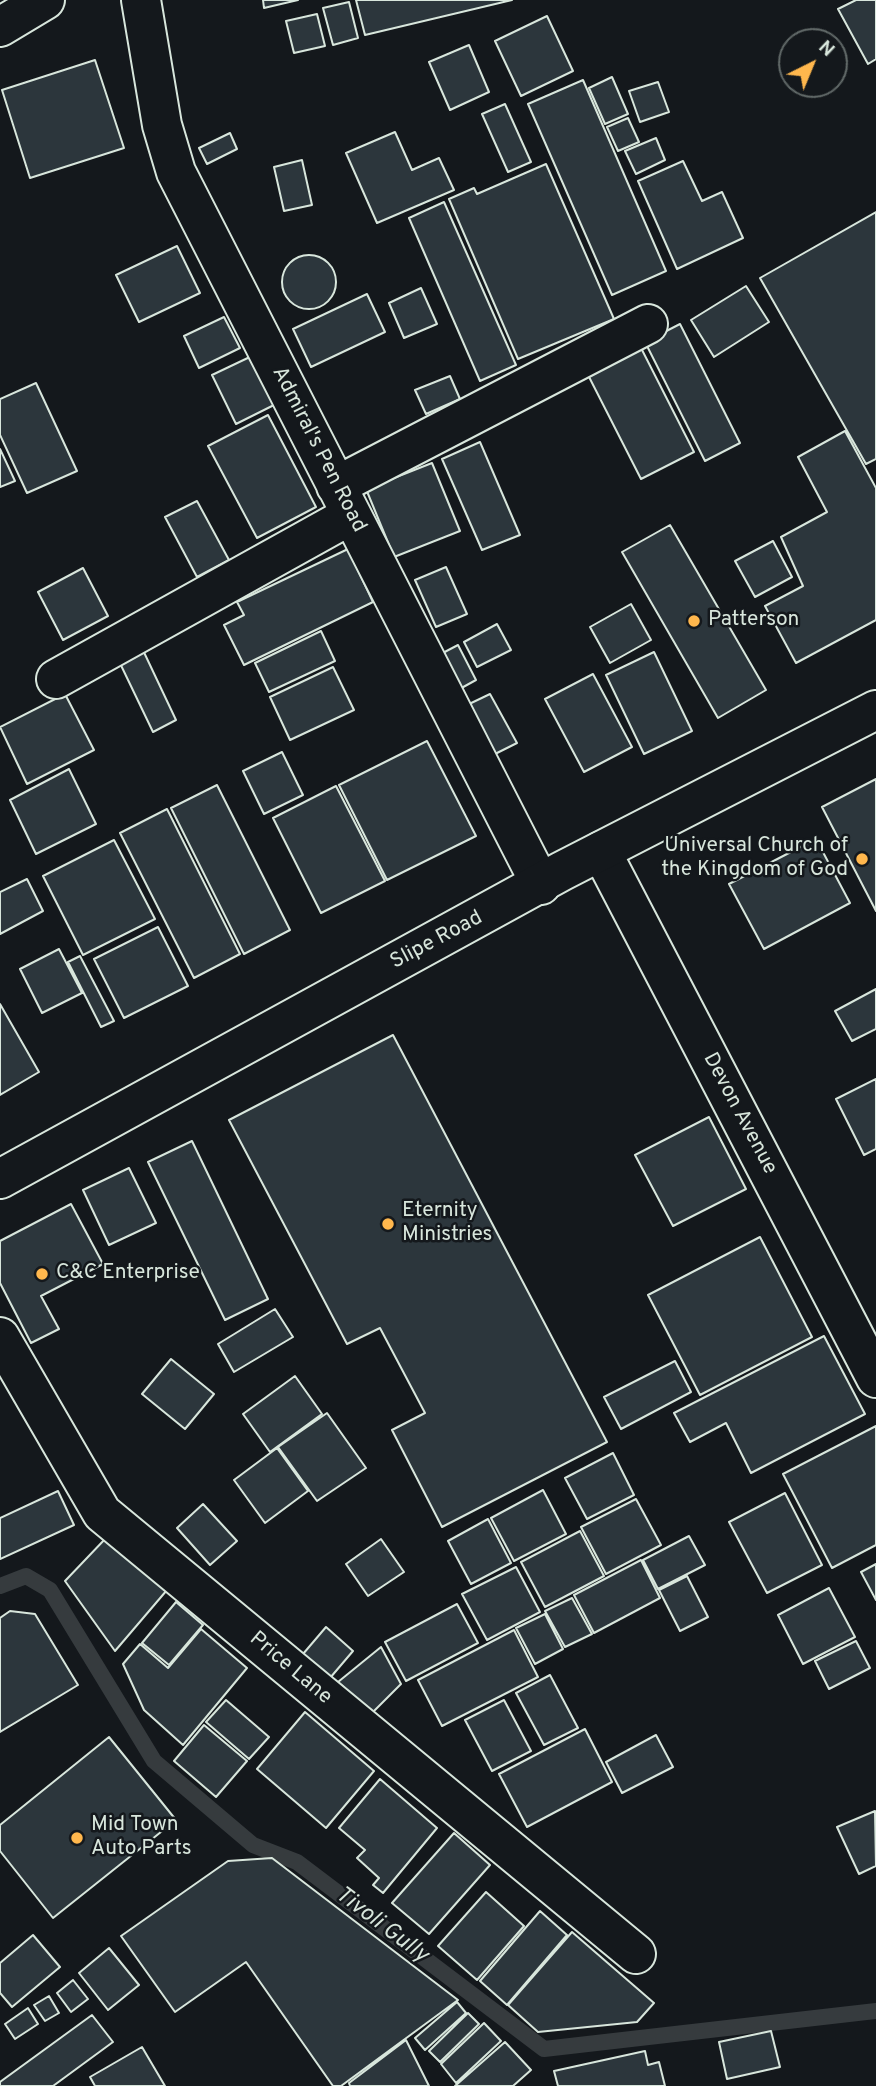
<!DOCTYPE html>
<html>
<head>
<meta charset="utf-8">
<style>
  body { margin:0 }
  #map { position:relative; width:876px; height:2086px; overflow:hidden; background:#14181c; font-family:Overpass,sans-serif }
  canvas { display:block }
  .north { position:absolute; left:778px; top:28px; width:70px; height:70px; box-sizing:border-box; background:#14181c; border:2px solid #626a69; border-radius:50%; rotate:43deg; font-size:19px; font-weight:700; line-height:28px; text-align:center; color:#d8e6dc }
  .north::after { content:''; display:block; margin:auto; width:24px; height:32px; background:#ffb74d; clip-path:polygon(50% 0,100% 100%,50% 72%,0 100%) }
</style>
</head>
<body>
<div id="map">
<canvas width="876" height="2086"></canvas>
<div class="north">N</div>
</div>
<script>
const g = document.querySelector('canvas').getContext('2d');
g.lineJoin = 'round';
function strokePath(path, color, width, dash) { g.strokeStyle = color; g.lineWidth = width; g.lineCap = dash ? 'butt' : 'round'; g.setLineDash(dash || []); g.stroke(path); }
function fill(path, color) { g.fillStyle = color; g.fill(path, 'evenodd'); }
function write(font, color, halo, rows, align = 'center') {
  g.font = font + ' Overpass,sans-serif'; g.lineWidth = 5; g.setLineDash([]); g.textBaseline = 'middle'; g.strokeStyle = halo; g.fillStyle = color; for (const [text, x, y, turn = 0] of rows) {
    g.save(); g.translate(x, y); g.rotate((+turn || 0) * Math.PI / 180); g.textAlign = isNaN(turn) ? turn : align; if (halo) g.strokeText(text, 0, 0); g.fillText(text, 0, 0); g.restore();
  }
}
const stream = new Path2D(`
  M0,1586L26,1576L50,1590L154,1761L253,1845L297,1862L544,2049L876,2011`);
const building = new Path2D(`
  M263,0H298L264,8Z
  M356,0H512L365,35Z
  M856,0H876V59L868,64L838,9Z
  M349,2L358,38L333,45L323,8Z
  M317,14L325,46L294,53L286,21Z
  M547,16L573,71L521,96L495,41Z
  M469,45L489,92L450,110L429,62Z
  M95,60L124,148L30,178L2,90Z
  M612,77L628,114L605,124L589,88Z
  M583,80L666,271L612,295L528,104Z
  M658,82L669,112L640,122L629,91Z
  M505,104L531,162L508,172L482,114Z
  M628,118L639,142L618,151L607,127Z
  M395,132L412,170L439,158L454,190L377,223L346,153Z
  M230,133L237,149L207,164L199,148Z
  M656,138L665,160L636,174L625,151Z
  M302,160L312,205L284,211L274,167Z
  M683,161L702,201L722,192L743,238L677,269L638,181Z
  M546,164L614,319L518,359L449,199L474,188L477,194Z
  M444,202L516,365L480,381L409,218Z
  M876,212V459L866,464L760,278Z
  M177,246L200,293L139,322L116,275Z
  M282 282a27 27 0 1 1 54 0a27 27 0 1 1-54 0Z
  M746,286L769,322L714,357L691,320Z
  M421,288L437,324L404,338L389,303Z
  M367,294L385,332L311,367L293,329Z
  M224,317L240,348L199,368L184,336Z
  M680,324L740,443L705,461L645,342Z
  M639,344L694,452L641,479L586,371Z
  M254,355L278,403L236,424L212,375Z
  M450,376L460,399L426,414L415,390Z
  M36,383L77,471L27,493L0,435V399Z
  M268,415L316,507L257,538L208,446Z
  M845,431L876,488V620L796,663L765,606L803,586L781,537L827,512L798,457Z
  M480,442L520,535L482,550L442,459Z
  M0,449L15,481L0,487Z
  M432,463L460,531L394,557L366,489Z
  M197,501L229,560L197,577L165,517Z
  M670,525L766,690L718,718L622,552Z
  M773,541L792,577L755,597L735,561Z
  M348,549L373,602L244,665L224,625L244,615L237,602Z
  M446,567L467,614L436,627L415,580Z
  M83,568L108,616L63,640L38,592Z
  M631,604L651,640L610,663L590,627Z
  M497,624L511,650L477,667L464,642Z
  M321,631L335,661L269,692L255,663Z
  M458,645L476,680L456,691L437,656Z
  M141,646L176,720L153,732L117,657Z
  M654,652L692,731L644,754L606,675Z
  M333,667L354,710L290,740L270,697Z
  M593,674L632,747L584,772L545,699Z
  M65,694L94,750L27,784L0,727Z
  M490,694L517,743L491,756L465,706Z
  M427,741L476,836L387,880L339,785Z
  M282,752L303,795L264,814L243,771Z
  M69,769L96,824L36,854L10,800Z
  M876,779V911L822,807Z
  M217,785L290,930L244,954L171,808Z
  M336,786L385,881L321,913L273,818Z
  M167,809L240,954L194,978L120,833Z
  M816,839L850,903L764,949L729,884Z
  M114,840L155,919L83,955L43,876Z
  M27,879L43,911L0,934V892Z
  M158,927L188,986L124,1018L94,959Z
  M59,949L82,993L42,1013L20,969Z
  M80,956L114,1021L101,1027L68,962Z
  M876,989V1029L852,1041L835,1011Z
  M0,1004L39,1072L0,1095Z
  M393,1035L607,1442L442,1527L392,1430L425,1413L380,1328L347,1344L229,1120Z
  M876,1079V1149L864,1155L836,1099Z
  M709,1117L746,1189L673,1226L635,1155Z
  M192,1141L268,1299L225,1320L148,1162Z
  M129,1168L156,1223L109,1245L83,1190Z
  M71,1204L103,1264L41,1296L59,1329L31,1343L0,1283V1241Z
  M760,1237L812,1337L700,1395L648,1295Z
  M275,1309L293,1337L234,1372L218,1344Z
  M824,1336L865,1414L751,1473L726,1423L690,1442L674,1413Z
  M171,1359L214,1394L185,1429L142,1394Z
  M675,1361L691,1392L621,1429L604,1397Z
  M295,1376L322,1414L270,1452L243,1414Z
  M327,1413L366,1468L317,1501L278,1447Z
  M876,1426V1545L832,1568L783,1474Z
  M277,1448L308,1491L265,1523L234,1480Z
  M613,1453L634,1495L587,1519L565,1478Z
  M543,1490L566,1534L514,1561L491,1518Z
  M58,1491L74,1525L0,1559V1518Z
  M785,1493L822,1565L767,1593L729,1522Z
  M636,1499L661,1545L606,1574L581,1527Z
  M203,1504L237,1541L210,1565L177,1528Z
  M488,1519L511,1563L471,1584L448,1541Z
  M580,1531L604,1576L545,1607L521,1562Z
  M689,1536L705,1565L658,1589L643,1560Z
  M106,1538L167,1590L115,1651L65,1581Z
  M381,1539L404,1572L368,1596L346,1564Z
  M641,1560L660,1598L594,1633L574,1595Z
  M876,1564V1600L861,1572Z
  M516,1567L540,1612L487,1640L462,1594Z
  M687,1576L708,1617L680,1631L659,1590Z
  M829,1588L855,1637L803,1664L778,1615Z
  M572,1598L592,1634L565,1647L545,1611Z
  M176,1602L203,1625L169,1665L142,1643Z
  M457,1604L478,1643L406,1681L385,1642Z
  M10,1611L35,1614L78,1685L0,1732V1618Z
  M545,1614L563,1649L535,1664L516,1628Z
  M326,1627L353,1651L330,1678L303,1654Z
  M201,1629L247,1668L183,1745L144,1710L123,1664L140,1644L168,1668Z
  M514,1630L538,1677L442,1726L418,1680Z
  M856,1641L870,1668L829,1689L815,1661Z
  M381,1647L401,1684L372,1713L338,1682Z
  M550,1675L578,1728L544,1745L516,1693Z
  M226,1700L269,1737L249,1759L206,1722Z
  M504,1700L531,1751L492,1771L465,1720Z
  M305,1712L374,1771L326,1828L257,1769Z
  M204,1725L247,1761L216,1797L174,1761Z
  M585,1729L612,1782L527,1827L499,1774Z
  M656,1735L673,1767L622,1793L606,1762Z
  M109,1737L176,1820L53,1918L0,1851V1825Z
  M380,1779L437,1828L383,1893L373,1885L379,1878L357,1858L365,1850L339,1828Z
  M875,1811L876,1866L859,1874L837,1827Z
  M454,1833L490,1865L429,1934L392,1903Z
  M272,1858L458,2000L341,2086H333L246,1962L175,2012L121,1936L228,1861Z
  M486,1892L524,1926L477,1980L438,1946Z
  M540,1911L567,1935L507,2005L480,1981Z
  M572,1932L654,2003L637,2022L538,2032L508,2005Z
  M33,1935L60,1967L12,2007L0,1993V1963Z
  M109,1948L139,1985L108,2010L79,1973Z
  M73,1980L88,1999L71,2012L57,1993Z
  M49,1996L59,2013L45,2021L34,2005Z
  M457,2002L466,2013L425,2050L415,2038Z
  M28,2008L38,2024L15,2039L5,2024Z
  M468,2013L479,2024L440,2062L429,2051Z
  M92,2015L113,2042L53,2086H0V2082Z
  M484,2023L501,2041L456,2083L441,2064Z
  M771,2031L780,2067L727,2079L719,2042Z
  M406,2040L429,2086H350L349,2083Z
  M505,2042L531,2070L513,2086H455Z
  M142,2047L165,2086H95L90,2077Z
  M645,2051L648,2065L659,2062L665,2086H558L554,2071Z`);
const minor = new Path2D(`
  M141,0L162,125L176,172L541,885
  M0,27L45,0
  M336,486L648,324
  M56,679L351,515
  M601,851L876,1378
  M0,1337L102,1513L636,1954`);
const major = new Path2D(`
  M0,1179L562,871L876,710`);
const markers = [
  [694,621,7,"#ffb74d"],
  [862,859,7,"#ffb74d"],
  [388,1224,7,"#ffb74d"],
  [42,1274,7,"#ffb74d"],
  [77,1838,7,"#ffb74d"]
];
const streetNames = [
  ["Admiral's Pen Road",318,450,63],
  ["Slipe Road",437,941,-28],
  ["Devon Avenue",739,1114,62],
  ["Price Lane",290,1669,40]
];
const poiNames = [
  ["Patterson",708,621],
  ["Universal Church of",848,847,"right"],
  ["the Kingdom of God",848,871,"right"],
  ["Eternity",402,1212],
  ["Ministries",402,1236],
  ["C&C Enterprise",56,1274],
  ["Mid Town",91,1826],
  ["Auto Parts",91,1850]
];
const waterNames = [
  ["Tivoli Gully",381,1926,37]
];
strokePath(stream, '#363b3e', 16);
fill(building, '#2c363c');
strokePath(building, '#d8e6dc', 2);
strokePath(minor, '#d8e6dc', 42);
strokePath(major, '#d8e6dc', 42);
strokePath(minor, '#14181c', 38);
strokePath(major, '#14181c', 38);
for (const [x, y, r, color] of markers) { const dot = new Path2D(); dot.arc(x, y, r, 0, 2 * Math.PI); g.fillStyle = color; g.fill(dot); strokePath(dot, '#14181c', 2.5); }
write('21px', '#d8e6dc', '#14181c', streetNames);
write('21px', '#d8e6dc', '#14181c', poiNames, 'left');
write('italic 23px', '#d8e6dc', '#14181c', waterNames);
</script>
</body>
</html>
